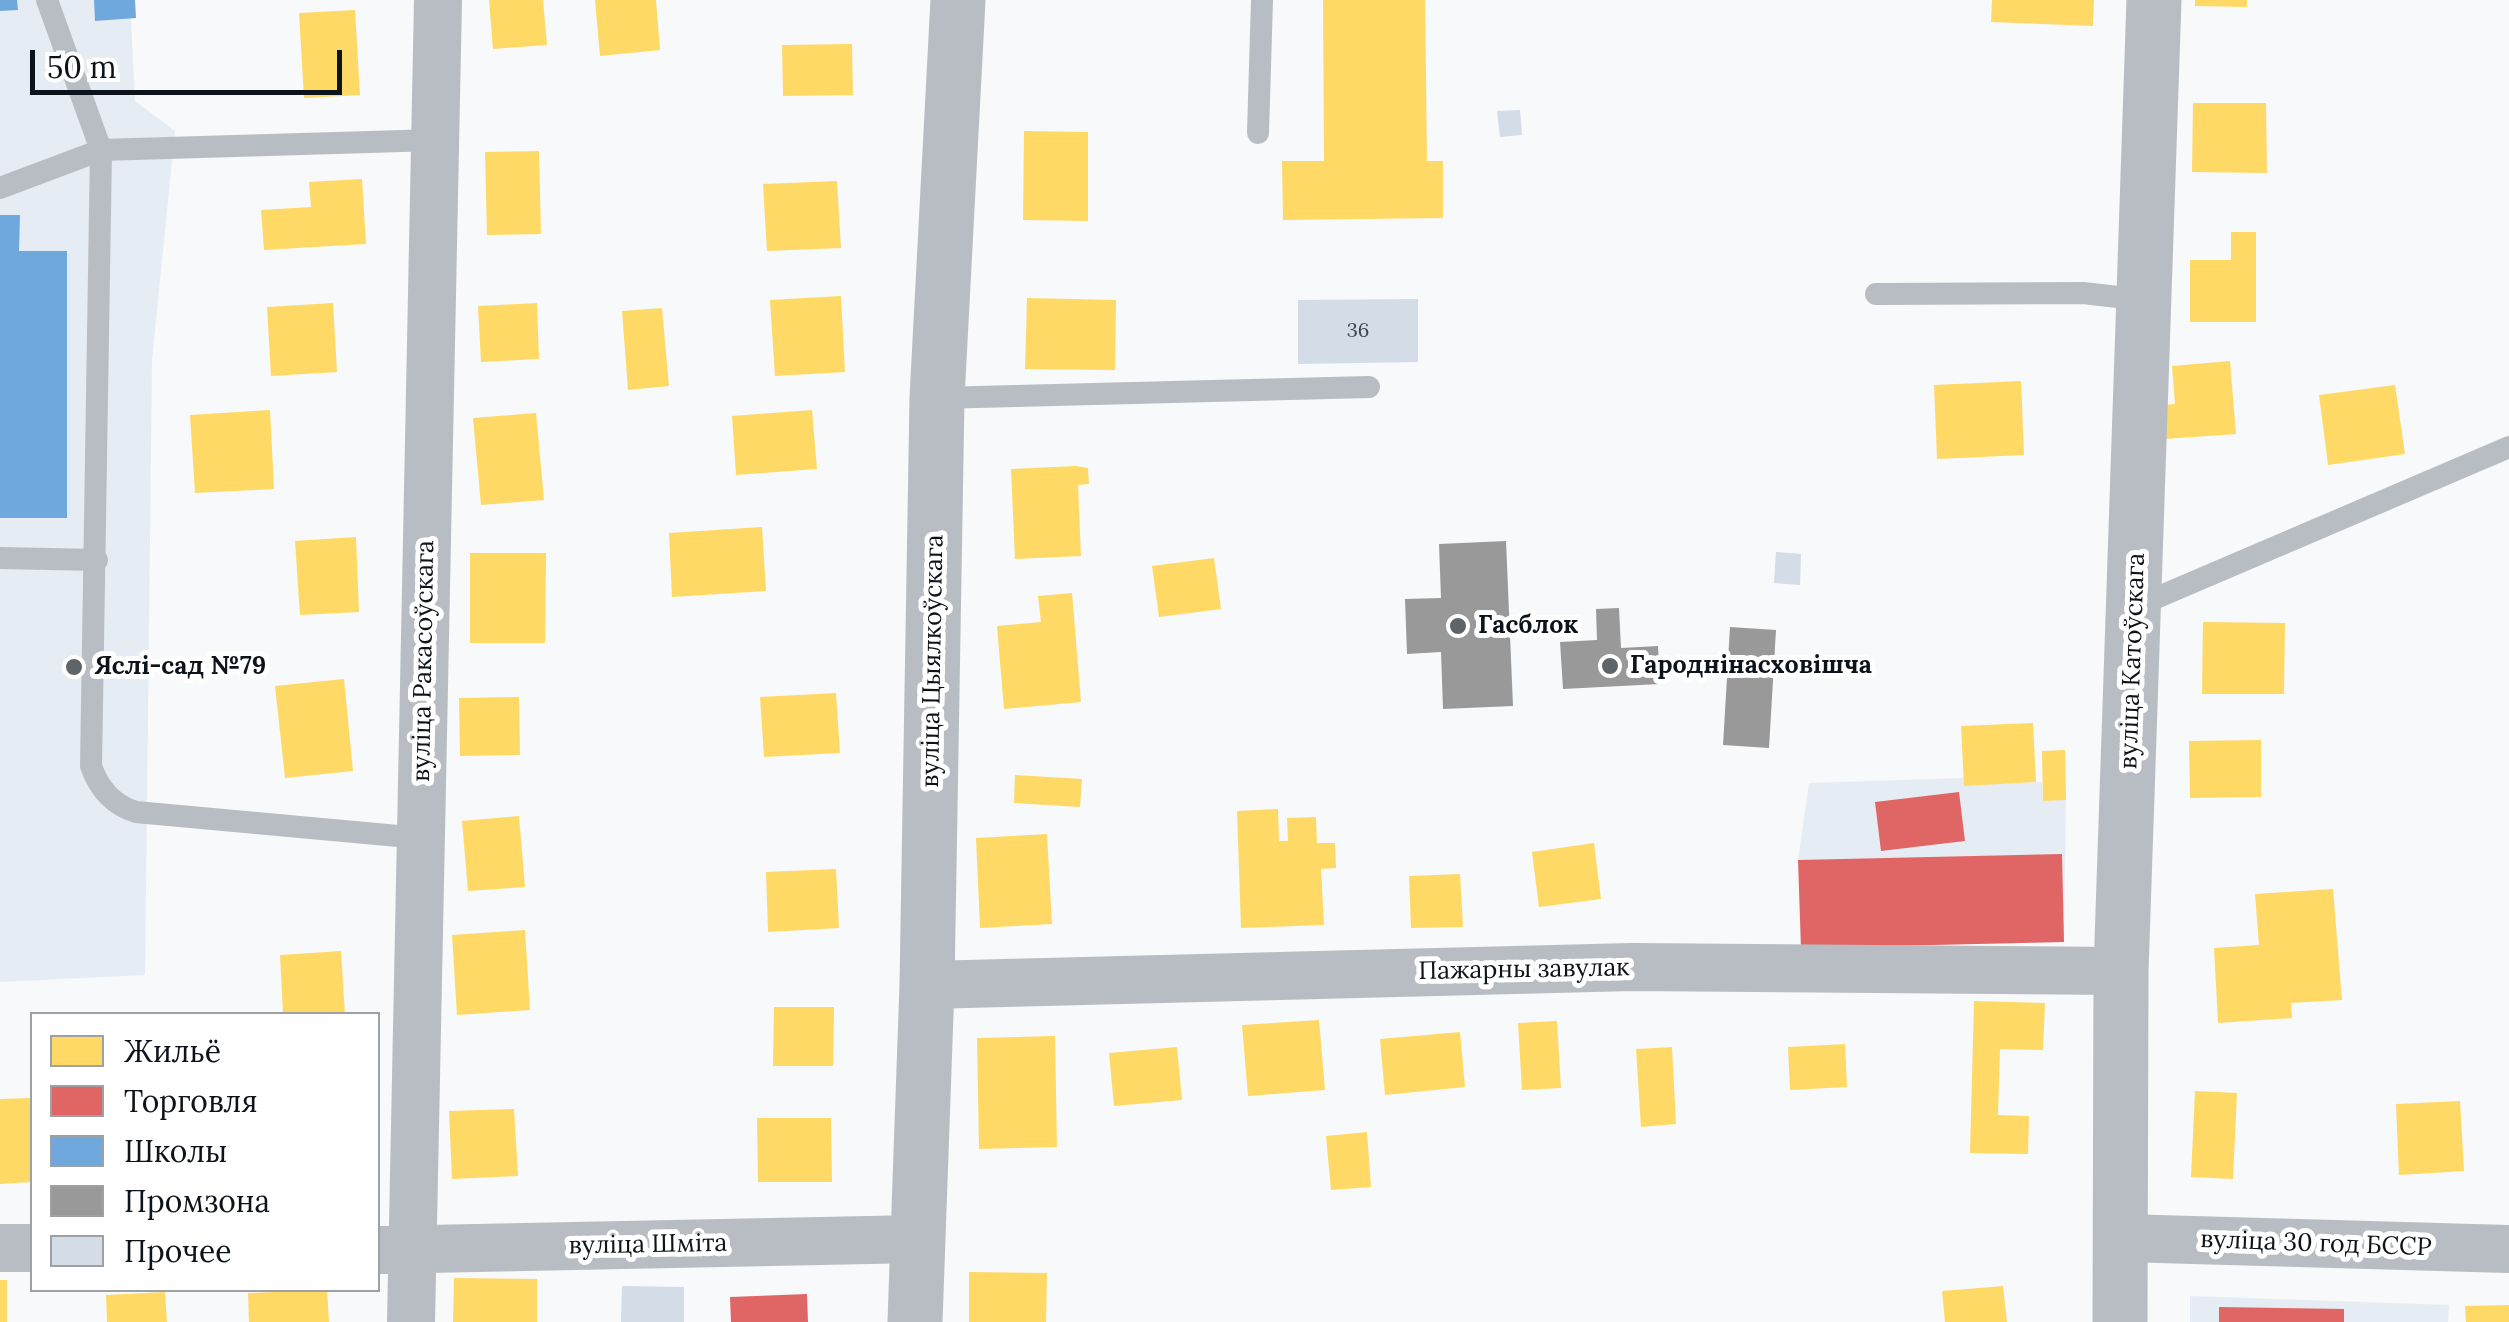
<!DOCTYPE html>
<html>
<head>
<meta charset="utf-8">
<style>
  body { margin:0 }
  #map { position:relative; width:2509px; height:1322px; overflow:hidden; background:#f7f9fb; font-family:Lora,serif }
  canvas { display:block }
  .legend { position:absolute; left:30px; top:1012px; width:350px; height:280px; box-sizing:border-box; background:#fff; border:2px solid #9ea1a3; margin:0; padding:12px 18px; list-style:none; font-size:30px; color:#0d131a }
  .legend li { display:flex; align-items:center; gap:20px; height:50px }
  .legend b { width:50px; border:2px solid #9ea1a3 }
  .scale { position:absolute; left:30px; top:50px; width:312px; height:45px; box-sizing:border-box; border:5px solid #0d131a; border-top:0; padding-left:12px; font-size:30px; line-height:35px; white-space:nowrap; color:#0d131a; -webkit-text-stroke:8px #fff; paint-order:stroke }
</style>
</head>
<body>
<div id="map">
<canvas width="2509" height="1322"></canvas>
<ul class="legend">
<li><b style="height:28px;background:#ffd966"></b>Жильё</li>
<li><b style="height:28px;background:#e06666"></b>Торговля</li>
<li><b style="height:28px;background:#6fa8dc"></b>Школы</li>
<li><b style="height:28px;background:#999"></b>Промзона</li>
<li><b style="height:28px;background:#d3dce7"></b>Прочее</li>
</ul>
<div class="scale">50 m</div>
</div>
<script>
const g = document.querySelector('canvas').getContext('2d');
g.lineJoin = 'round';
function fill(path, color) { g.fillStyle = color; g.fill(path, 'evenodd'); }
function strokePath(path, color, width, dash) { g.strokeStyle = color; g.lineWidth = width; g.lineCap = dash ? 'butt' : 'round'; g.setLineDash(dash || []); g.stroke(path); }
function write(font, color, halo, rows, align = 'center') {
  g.font = font + ' Lora,serif'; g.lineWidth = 10; g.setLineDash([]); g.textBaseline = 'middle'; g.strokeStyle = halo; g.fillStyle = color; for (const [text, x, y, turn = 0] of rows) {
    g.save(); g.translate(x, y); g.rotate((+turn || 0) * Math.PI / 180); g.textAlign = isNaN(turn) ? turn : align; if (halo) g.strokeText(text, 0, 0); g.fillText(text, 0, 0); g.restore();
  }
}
const built = new Path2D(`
  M0,0H130L135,101L175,131L152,360L145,975L0,982Z
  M1963,778L1965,785L2042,782L2043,800H2066L2064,942L1801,948L1798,860L1809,783Z
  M2190,1296L2449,1305L2448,1322H2190Z`);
const homes = new Path2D(`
  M489,0H543L547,45L493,49Z
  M595,0H656L660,50L600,56Z
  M1323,0H1425L1427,161H1443V218L1283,220L1282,161H1324Z
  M1992,0H2094L2093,26L1991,22Z
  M2195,0H2247V7L2195,6Z
  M355,10L360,95L304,98L299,13Z
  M852,44L853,95L783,96L782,45Z
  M2193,103H2266L2267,173L2192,172Z
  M1024,131L1088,132V221L1023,220Z
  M539,151L541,234L487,235L485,152Z
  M362,179L366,244L264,250L261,210L311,207L309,182Z
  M837,181L841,248L767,251L763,184Z
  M2231,232H2256V322H2190V260H2231Z
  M841,296L845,372L775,376L770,300Z
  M1027,298L1116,300L1115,370L1025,369Z
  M333,303L337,372L271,376L267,307Z
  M537,303L539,359L481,362L478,306Z
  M662,308L669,386L628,390L622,311Z
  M2230,361L2236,434L2164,439L2162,405L2175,404L2172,366Z
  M2021,381L2024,455L1937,459L1934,385Z
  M2395,385L2405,454L2328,465L2319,395Z
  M270,410L274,489L195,493L190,415Z
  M812,410L817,469L736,475L732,416Z
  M536,413L544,500L481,505L473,418Z
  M1076,466L1088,468L1089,484L1078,485L1081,556L1015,559L1011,469Z
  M762,527L766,591L672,597L669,533Z
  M356,537L359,612L300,615L295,541Z
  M470,553H546L545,643H470Z
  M1214,558L1221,609L1159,617L1152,566Z
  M1072,593L1081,702L1004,709L997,626L1041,622L1038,596Z
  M2203,622L2285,623L2284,694H2202Z
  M344,679L353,771L285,778L275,686Z
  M836,693L840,753L764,757L760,697Z
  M519,697L520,755L460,756L459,698Z
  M2033,723L2036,782L1964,786L1961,726Z
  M2261,740V797L2190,798L2189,741Z
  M2065,750L2066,800L2043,801L2042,751Z
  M1015,775L1082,779L1080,807L1014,803Z
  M1278,809L1279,841H1288L1287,818L1316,817L1317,843H1335L1336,868L1321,869L1324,925L1241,928L1237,811Z
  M519,816L525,887L468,891L462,821Z
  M1047,834L1052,924L980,928L976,838Z
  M1594,843L1601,899L1539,907L1532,852Z
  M836,869L839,928L768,932L766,872Z
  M1460,874L1463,927L1411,928L1409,876Z
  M2333,889L2342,1000L2291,1003L2292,1018L2218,1023L2214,948L2259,945L2255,894Z
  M525,930L530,1010L457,1015L452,935Z
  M341,951L345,1014H283L280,955Z
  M1974,1001L2045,1003L2043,1050L2000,1049L1998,1115L2029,1116L2028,1154L1970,1153Z
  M774,1007H834L833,1066H773Z
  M1319,1020L1325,1090L1248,1096L1242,1025Z
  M1557,1021L1561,1088L1522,1090L1518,1023Z
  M1460,1032L1465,1087L1385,1095L1380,1039Z
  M1055,1036L1057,1147L979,1149L977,1038Z
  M1845,1044L1847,1087L1790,1090L1788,1047Z
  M1177,1047L1182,1100L1114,1106L1109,1053Z
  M1672,1047L1676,1124L1641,1127L1636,1049Z
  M2195,1091L2237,1093L2233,1179L2191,1177Z
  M30,1098L32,1182L0,1184V1099Z
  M2460,1101L2464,1171L2399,1175L2396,1104Z
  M514,1109L518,1176L452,1179L449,1111Z
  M757,1118H831L832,1182H758Z
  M1367,1132L1371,1187L1331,1190L1326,1136Z
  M969,1272L1047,1273L1046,1322H969Z
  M454,1278L537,1279V1322H453Z
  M0,1280H7V1322H0Z
  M2003,1286L2007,1322H1945L1942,1291Z
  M327,1290L329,1322H249L248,1293Z
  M165,1292L167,1322H107L106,1295Z
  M2509,1305V1322H2466L2465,1306Z`);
const shops = new Path2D(`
  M1959,792L1965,841L1881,851L1875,802Z
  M2062,854L2064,942L1801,948L1798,860Z
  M807,1294L808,1322H731L730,1297Z
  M2219,1307L2344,1309V1322H2219Z`);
const schools = new Path2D(`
  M0,0H17L18,10L0,11Z
  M94,0H135L136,18L95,21Z
  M0,215H20L19,251H67V518H0Z`);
const industry = new Path2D(`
  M1506,541L1513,706L1443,709L1441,652L1407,654L1405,599L1441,598L1439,544Z
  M1619,608L1621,648L1658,646L1660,684L1563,689L1560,642L1597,640L1596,609Z
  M1730,627L1776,630L1769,748L1723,745Z`);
const building = new Path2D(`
  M1520,110L1522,135L1500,137L1497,111Z
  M1418,299V362L1298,364V300Z
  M1776,552L1801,554L1800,585L1774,583Z
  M622,1286L684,1287V1322H621Z`);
const service = new Path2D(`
  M47,0L101,150L91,766C99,789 113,805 136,812L420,838
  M1258,133L1262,0
  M0,188L101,150L436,140
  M1876,294L2083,293L2144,300
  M937,398L1369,387
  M0,558L97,560
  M2135,607L2509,447`);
const minor = new Path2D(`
  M927,985L1632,967L2121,971
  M2123,1238L2509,1249
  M0,1248H32
  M378,1250L918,1239
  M411,1322L438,0`);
const tertiary = new Path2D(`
  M915,1322L927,985L937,398L958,0
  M2120,1322L2121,971L2154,0`);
const markers = [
  [1458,626,10,"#5f6469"],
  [1610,666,10,"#5f6469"],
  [74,667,10,"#5f6469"]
];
const numberNames = [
  ["36",1358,331]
];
const poiNames = [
  ["Гасблок",1478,626],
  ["Гароднінасховішча",1630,666],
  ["Яслі-сад №79",94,667]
];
const streetNames = [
  ["вуліца Ракасоўскага",424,661,-89],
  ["вуліца Цыялкоўскага",933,661,-89],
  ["вуліца Катоўскага",2133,661,-88],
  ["Пажарны завулак",1524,970,-1],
  ["вуліца 30 год БССР",2316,1244,2],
  ["вуліца Шміта",648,1245,-1]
];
fill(built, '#e6ecf3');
fill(homes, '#ffd966');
fill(shops, '#e06666');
fill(schools, '#6fa8dc');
fill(industry, '#999');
fill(building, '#d3dce7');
strokePath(service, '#b7bdc2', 22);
strokePath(minor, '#b7bdc2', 48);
strokePath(tertiary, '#b7bdc2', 55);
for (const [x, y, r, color] of markers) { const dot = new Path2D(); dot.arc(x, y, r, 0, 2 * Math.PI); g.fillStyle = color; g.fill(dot); strokePath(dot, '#fff', 4); }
write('20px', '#3e454d', null, numberNames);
write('bold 25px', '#0d131a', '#fff', poiNames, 'left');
write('25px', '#0d131a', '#fff', streetNames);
</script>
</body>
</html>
